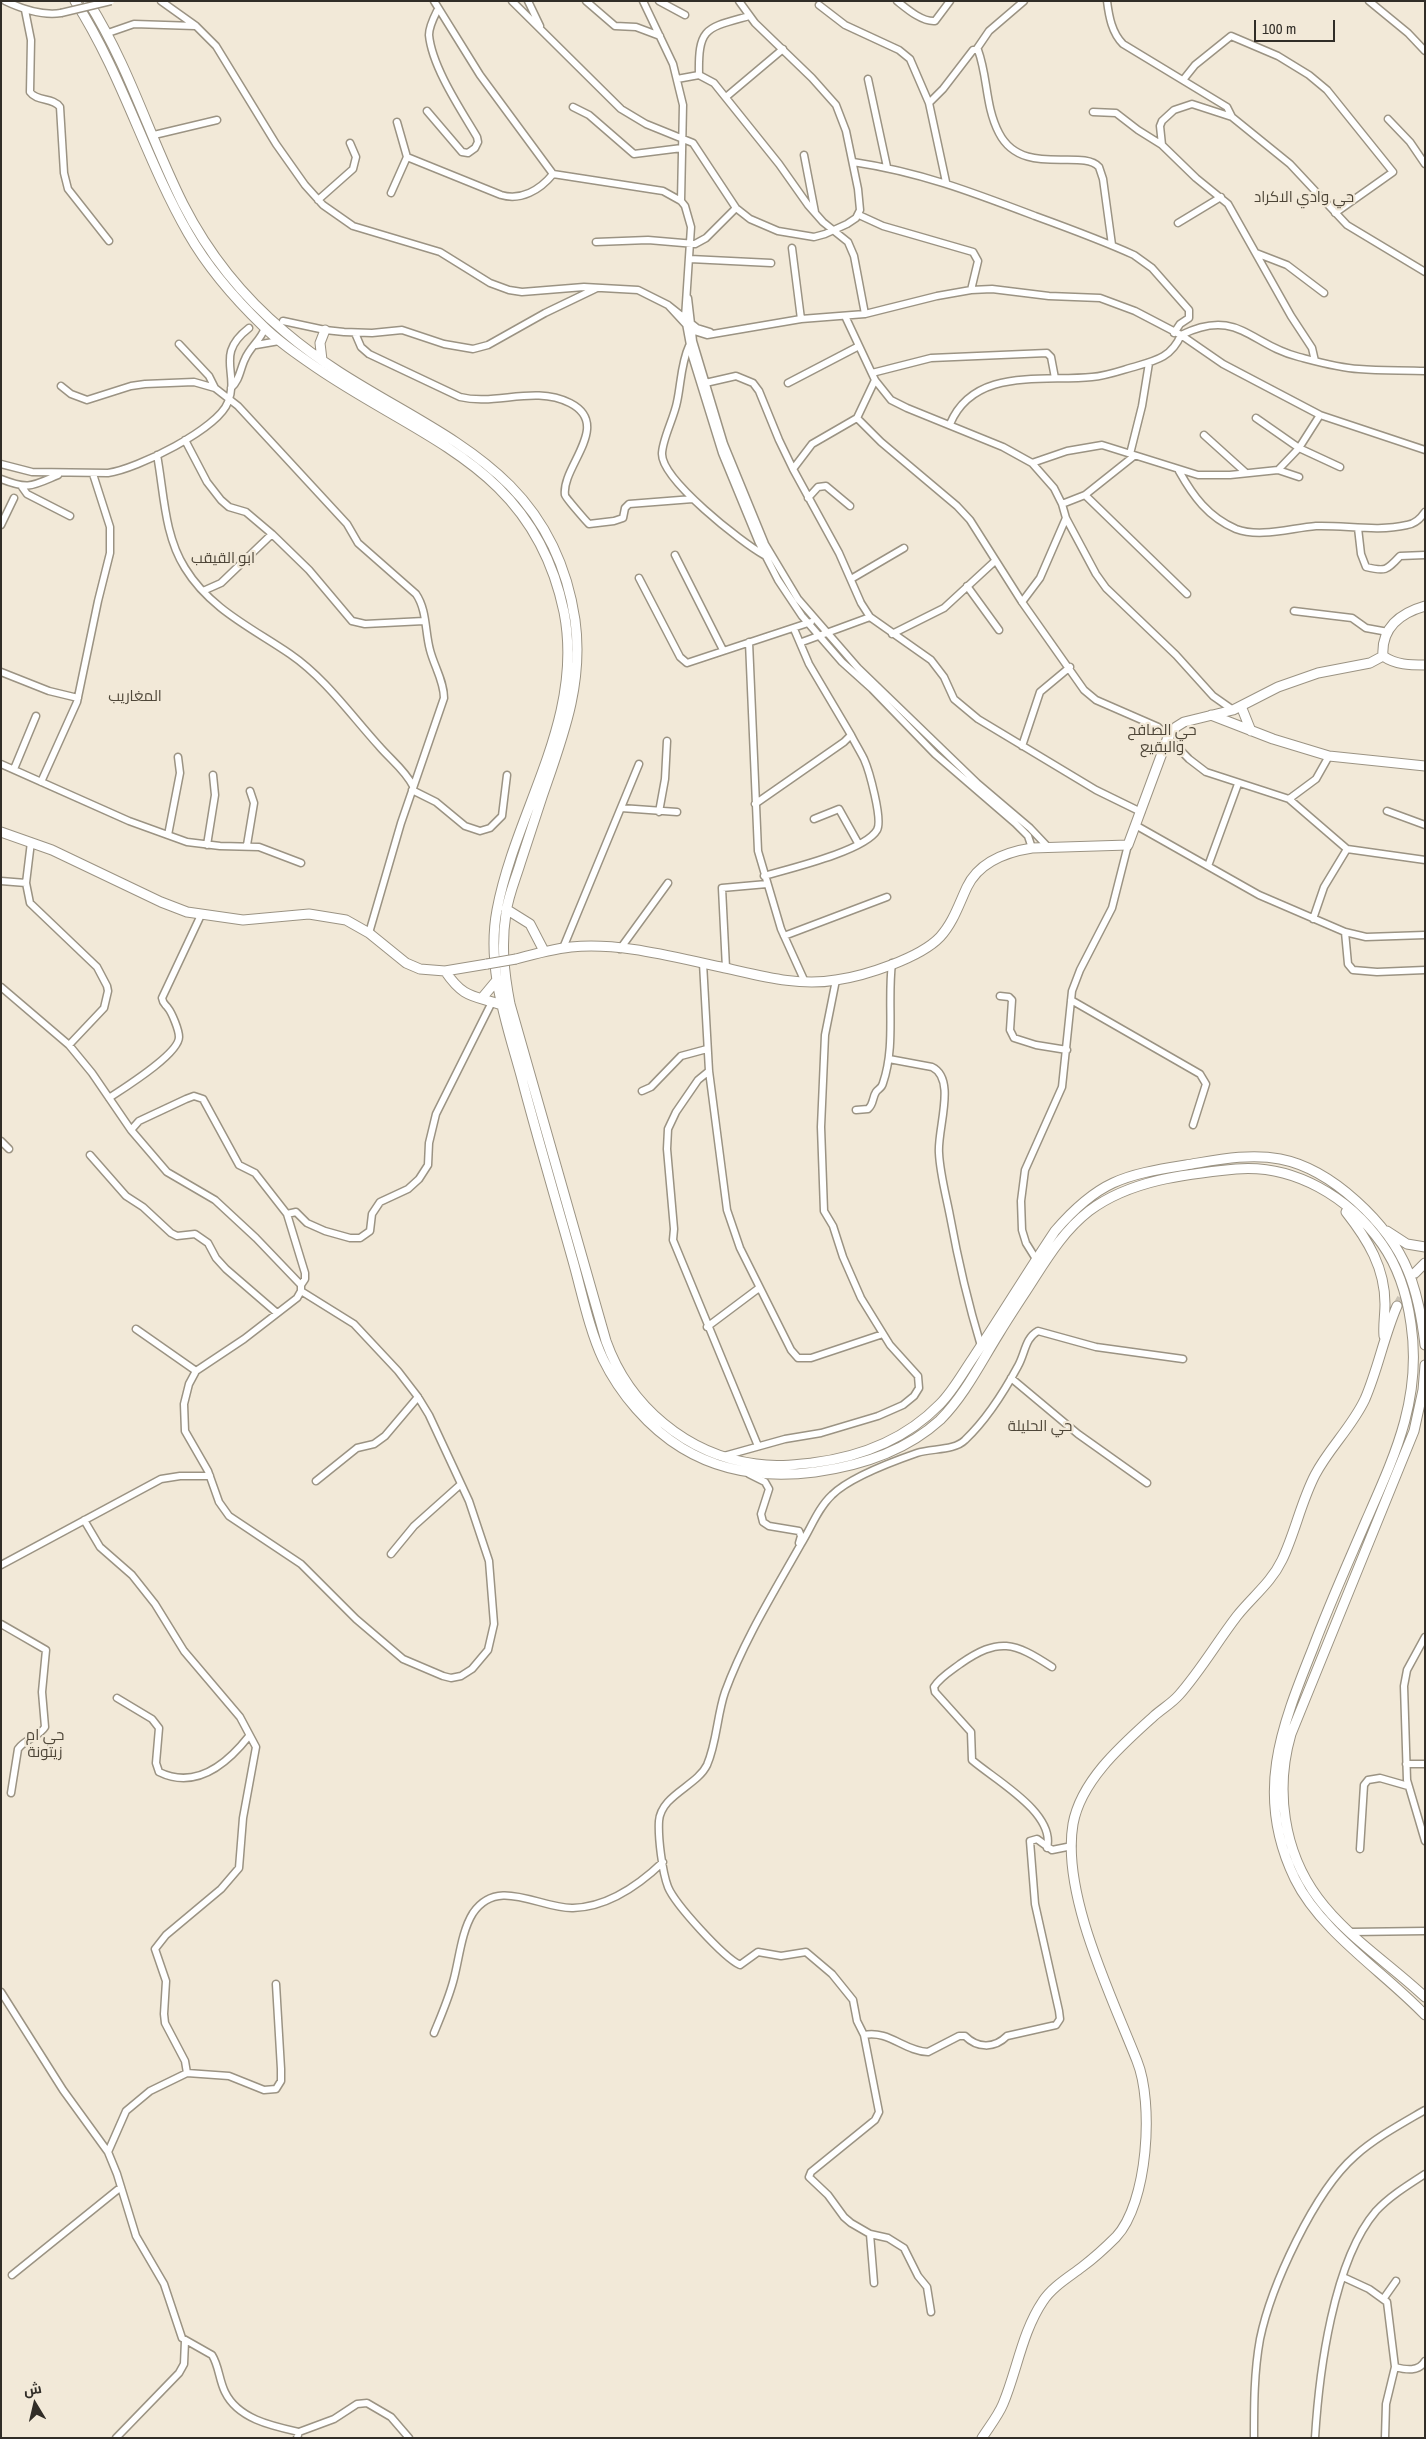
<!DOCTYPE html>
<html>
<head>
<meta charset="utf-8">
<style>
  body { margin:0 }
  #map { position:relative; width:1426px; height:2439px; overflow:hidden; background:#f2e9d8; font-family:"Archivo Narrow",Cairo,sans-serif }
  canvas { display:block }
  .frame { position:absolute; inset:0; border:2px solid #312d27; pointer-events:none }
  .north { position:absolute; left:10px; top:2379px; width:50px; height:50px; -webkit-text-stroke:4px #f2e9d8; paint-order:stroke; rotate:351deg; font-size:14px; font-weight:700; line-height:20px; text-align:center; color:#312d27 }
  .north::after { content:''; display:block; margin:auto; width:18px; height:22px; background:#312d27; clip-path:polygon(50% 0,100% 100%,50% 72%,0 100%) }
  .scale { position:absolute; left:1254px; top:20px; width:81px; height:22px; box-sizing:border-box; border:2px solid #312d27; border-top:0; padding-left:6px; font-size:15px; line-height:18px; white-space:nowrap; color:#312d27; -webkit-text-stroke:4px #f2e9d8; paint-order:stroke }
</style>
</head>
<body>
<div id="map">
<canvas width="1426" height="2439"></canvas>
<div class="frame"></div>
<div class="north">ش</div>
<div class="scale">100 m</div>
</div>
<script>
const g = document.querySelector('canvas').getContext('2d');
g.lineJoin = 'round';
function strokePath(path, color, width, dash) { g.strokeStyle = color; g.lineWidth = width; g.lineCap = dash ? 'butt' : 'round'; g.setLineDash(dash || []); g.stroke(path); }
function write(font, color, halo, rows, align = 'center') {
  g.font = font + ' "Archivo Narrow",Cairo,sans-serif'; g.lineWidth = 4.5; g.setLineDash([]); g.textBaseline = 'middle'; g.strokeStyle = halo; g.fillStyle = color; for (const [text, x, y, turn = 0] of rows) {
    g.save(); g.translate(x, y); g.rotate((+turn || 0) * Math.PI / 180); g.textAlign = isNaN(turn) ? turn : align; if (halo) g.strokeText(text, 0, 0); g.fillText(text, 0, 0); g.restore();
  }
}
const secondaryTunnel = new Path2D(`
  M1397,1306L1414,1276`);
const street = new Path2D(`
  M5,1C22,9 42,16 61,13
  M161,1L196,26L216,46L276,144L305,185L323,205L353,226L440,252L490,283L509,290L522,292L584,287L638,290L668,305L697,328L710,332
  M434,1L480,75L553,174L663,191L681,201L685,206L691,227L685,318L692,356L722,453L759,543L778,580L802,616L842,662L872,689L935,754L1015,823L1028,836L1032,848
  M512,1L621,109L646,124L693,143L736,208L750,219L778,231L814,237L825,234L847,224L856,218L860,210L858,189L846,131L836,105L812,78L755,23L739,1
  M528,1L540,26
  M586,1L615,26L636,27L660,36
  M643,1L673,64L683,105L681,201
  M659,1L685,15
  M897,1C907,9 922,22 935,21L950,1
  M1107,1C1109,17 1112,33 1123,44L1227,107L1232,117
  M1369,1L1408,33L1425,51
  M819,5L845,25L899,50L910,59L929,103L946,182
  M25,10L31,40L30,92C37,102 53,97 60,107L64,173L68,189L109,241
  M108,33L134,24L195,26
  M976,50L989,31L1024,1
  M699,75C698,27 706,28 749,16
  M677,79L699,75L714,83L779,164L808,205L823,222L848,242L854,256L865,314
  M868,79L887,167
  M1183,80L1195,65L1231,36L1278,56L1309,75L1327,90L1393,172L1335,213
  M726,97L783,49
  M929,103L943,89L973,50H978C988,77 985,106 999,133C1022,178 1082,148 1099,167L1103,179L1112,245
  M573,107L589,115L634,154L682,148
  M427,111L462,152L468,153L475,148L478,142L477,137C461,110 432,67 429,35C429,26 434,17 438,9
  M1093,112L1116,113L1138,130L1162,145
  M1388,119L1410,142L1425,164
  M397,122L407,157L501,195C521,201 540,190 553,174
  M154,135L217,120
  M804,155L815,212
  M853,162C920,172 972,192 1035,216C1068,228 1101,240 1134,255L1152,268L1189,310V318L1180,324L1174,333
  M391,193L407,157
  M318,200L353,169L356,157L350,143
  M859,215L883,226L973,252L978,261L971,290
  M1178,223L1221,197
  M596,242L648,240L695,244L706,238L736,208
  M792,248L801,319
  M1256,253L1287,265L1324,293
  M690,259L771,263
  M688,298L693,341L724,444L765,544L798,599L858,668L977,783L1030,828L1048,847
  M668,305L691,330L707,335L801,319L865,314L937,296L971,290L992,289L1049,296L1100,298L1135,311L1181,335L1223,364L1320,415L1425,450
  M845,316L875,380L891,400L907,408L1003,447L1032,463L1054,488L1062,504L1066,518L1096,574L1106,588L1176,655L1213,696L1233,710
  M283,321L325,330L344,332L372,333L402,330L444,344L473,349L488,345L545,313L597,288
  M355,333L361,347L369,354L460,397C496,406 534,385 570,403C613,425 561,467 565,495C565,497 586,521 589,524L614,521L623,518L625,508L629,504L693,499
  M179,344L209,376L215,388
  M256,345L279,341
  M689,346C681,363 681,384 677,402C674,418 662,440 662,454C662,480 741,542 764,555
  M1315,361L1312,348L1291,316L1228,204L1196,178L1162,145L1160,126L1162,121L1174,110L1192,104L1232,117L1290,164L1347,225L1425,272
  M872,373L931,358L1047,353L1051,357L1055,378
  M875,380L857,418L881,442L957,506L970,520L1022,602L1084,690L1096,700L1158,727L1189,759L1206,772L1289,799L1347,849L1425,860
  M788,383L859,346
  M701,384L736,376L753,383L759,391L779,440L793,469
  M61,386L71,394L87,400L131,386L145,384L194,382L215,388L238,406L347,524L358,543L416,594C427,610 425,632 430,650C434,666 444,681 444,698L401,823L369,933
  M231,388C240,380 240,369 245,359C250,347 260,341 265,328
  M857,418L812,444L793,469L839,553L861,603L870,617L931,660L944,677L954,699L978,719L1096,790L1141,812
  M1256,418L1299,448L1340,467
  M950,424C974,367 1042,382 1092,377C1107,376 1122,370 1137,366C1158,360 1172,356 1181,335C1238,307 1250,345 1299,357C1318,362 1339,368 1359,369C1381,371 1403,370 1425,371
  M1204,435L1245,472
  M185,440L207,482L221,500L229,507L246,512L272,534L309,570L352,621L365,624L424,621
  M1130,454L1142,406L1149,363
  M157,455C164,492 164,535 185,568C210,609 252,628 290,654C325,678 350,714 379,746C391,760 405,770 413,786
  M1032,463L1067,451L1102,445L1198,475H1230L1278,470L1299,448L1320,415
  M1,464L32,472L108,473C137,469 218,429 228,402C240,372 214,355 249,328
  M1278,470L1299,477
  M1179,471C1193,496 1208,517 1236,529C1260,538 1291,528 1316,526C1346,525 1377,532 1407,525C1415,524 1421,518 1425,512
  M1,479C29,490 32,486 58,475
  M22,487L27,494L70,516
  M1085,495L1187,594
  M808,498L818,487L826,486L850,506
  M1062,504L1085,495L1134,456
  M1,525L14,498
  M1358,528L1361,554L1366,567C1386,572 1387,570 1400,556L1425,555
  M675,555L723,650
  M639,578L680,657L687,663L811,622
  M851,579L904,548
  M967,586L999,630
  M203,591L221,583L272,534
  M1022,602L1040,578L1066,518
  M1294,611L1352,618L1366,628L1388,632
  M892,634L944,608L995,561
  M749,642L758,851L781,929L805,982
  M802,642L870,617
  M1,672L49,691L78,698
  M1022,746L1040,692L1070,667
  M1,764L129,821L187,842L220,846L259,847L301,863
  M14,769L36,716
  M41,782L77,702L98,601L110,553V527L93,474
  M412,790L436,802L465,826L480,831L490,828L502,816L507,775
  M1289,799L1316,779L1329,756
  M755,804L844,742L851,735L809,664L794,629
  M621,808L677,812
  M1387,811L1425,825
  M659,812L665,779L667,741
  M814,819L839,809L858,843
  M1137,826L1259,895L1345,932L1366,937L1425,935
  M168,835L180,773L178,757
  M31,842L26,883L30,903L97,967L107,986L108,991L104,1008L69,1045
  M207,845L215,795L213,775
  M247,845L254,803L250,791
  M1208,866L1238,784
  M764,876C788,869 865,851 877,830C883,820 869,770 864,759C860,751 855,743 851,735
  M1,881L26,883
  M1313,919L1324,887L1347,849
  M1345,932L1348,964L1353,970L1377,972L1425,970
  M784,936L887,897
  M563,948L639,764
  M620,949L668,883
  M703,963L709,1071L727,1210L740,1248L791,1350L798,1358H811L883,1334
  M726,968L722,888L767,884
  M1,987L69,1045L92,1073L131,1130L167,1172L215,1200L256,1238L301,1285V1291L297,1298L244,1339L196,1371L189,1384L184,1404L185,1431L208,1471L219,1502L229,1516L301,1564L356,1619L403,1659L443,1676L451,1678L461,1676L472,1669L488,1650L494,1624L489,1561L469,1501L429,1415L418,1397L398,1371L354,1324L301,1291
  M1000,996L1009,997L1012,1000L1010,1030L1014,1038L1036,1045L1067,1050
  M1071,1000L1200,1074L1206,1084L1193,1125
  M889,1059L932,1067C957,1079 937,1129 939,1153C940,1174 946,1195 950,1216C958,1260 968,1303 981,1346
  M709,1071L698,1080L676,1112L668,1129L667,1149L674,1229L673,1240L758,1446
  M642,1091L651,1087L681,1056L707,1049
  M109,1098C124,1088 179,1054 179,1037C179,1030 172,1013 168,1008C165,1004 163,1004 162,998L201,915
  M856,1110L868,1109C874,1104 872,1098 876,1092C878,1089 882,1088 883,1083C896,1045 887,1003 892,963
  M131,1130L139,1121L186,1099L194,1096L203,1099L239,1165L255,1173L287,1214L305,1273V1279L301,1285
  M1,1141L9,1149
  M90,1155L126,1196L143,1207L171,1233L177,1236L195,1234L208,1243L216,1258L226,1269L277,1313
  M287,1214L296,1212L307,1223L325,1231L350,1238H360L370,1231L372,1214L380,1202L408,1189L419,1179L428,1165L429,1143L436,1114L492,1002
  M1036,1259L1026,1243L1022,1230L1021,1201L1025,1170L1062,1087L1072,991L1080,970L1112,908L1128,845
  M707,1327L759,1288
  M136,1329L196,1371
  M1011,1378L1078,1434L1147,1483
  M724,1456L785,1439L821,1433L878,1416L903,1405L914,1396L919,1388L918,1376L890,1345L861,1298L843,1257L833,1226L824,1211L821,1127L825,1035L836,980
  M749,1474L765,1482L769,1489L761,1514L763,1522L769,1526L799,1531L801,1536L799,1543
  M316,1481L357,1448L374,1444L385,1436L418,1397
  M84,1520L100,1547L132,1575L155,1604L184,1651L240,1717L256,1747L243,1818L239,1868L221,1889L166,1935L155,1949L166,1981L164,2014L165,2023L185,2061L187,2073L150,2091L126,2111L108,2152
  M391,1554L414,1526L461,1484
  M1,1565L161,1479L180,1476H210
  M1,1624L46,1650L42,1692L45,1727C39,1737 25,1739 18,1749L11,1793
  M1425,1637L1407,1670L1404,1686L1407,1780L1425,1841
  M117,1698L152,1719L159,1728L156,1763L159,1772C196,1790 227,1764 249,1736
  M1406,1764H1425
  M1047,1848C1056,1813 995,1780 972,1760L971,1732L935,1692L934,1687C939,1678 952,1670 960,1664C999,1637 1014,1642 1052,1667
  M1360,1849L1364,1785L1368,1780L1380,1778L1408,1786
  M1351,1932L1425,1931
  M1,1992L63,2090L108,2152L117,2174L136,2236L164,2284L182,2338L212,2355C219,2366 219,2380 225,2392C238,2419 272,2426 299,2432L297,2438
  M434,2033C441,2016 448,2000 453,1982C459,1961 461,1932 473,1913C498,1876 540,1909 573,1908C608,1907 639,1885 663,1862
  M864,2035C889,2030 904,2051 928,2052L959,2036H965C977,2048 994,2049 1007,2036L1056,2025L1060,2019L1059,2011L1035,1904L1030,1841L1037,1839L1052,1850L1072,1846
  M187,2073L229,2076L264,2090L276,2089L281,2081V2069L276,1984
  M870,2234L874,2283
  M12,2275L121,2187
  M1343,2277L1369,2289L1387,2302L1395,2367L1386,2404L1385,2438
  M1384,2298L1396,2281
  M931,2312L927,2287L918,2276L904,2248L888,2238L870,2234L851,2223L844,2217L828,2195L809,2177L811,2172L875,2120L879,2112L864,2035L857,2021L853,2000L832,1974L806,1952L781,1956L758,1952L740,1965C723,1957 675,1904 668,1887C662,1871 658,1837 659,1821C661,1795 697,1786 707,1765C717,1742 717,1715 725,1692C744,1640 774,1592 801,1544C811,1528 818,1508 832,1495C849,1478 894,1461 917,1453C932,1448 954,1451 965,1440C986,1420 1004,1392 1018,1366C1025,1354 1025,1338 1038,1331L1096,1347L1183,1359
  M1395,2367C1406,2370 1419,2372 1425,2361
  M299,2432L334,2419L357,2404L367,2403L391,2417L409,2438
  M116,2438L179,2373L184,2364L185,2341
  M1254,2438C1254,2405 1254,2372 1260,2339C1271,2286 1314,2192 1355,2156C1375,2138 1401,2124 1425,2110
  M1315,2438C1319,2373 1333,2261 1376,2211C1390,2196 1408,2185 1425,2174`);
const secondary = new Path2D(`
  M75,1C122,74 145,158 188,233C208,268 234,298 263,326C279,342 298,355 317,368C424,441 534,467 564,612C585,719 516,809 497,910C486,968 507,1024 522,1079C538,1140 556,1200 573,1261C582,1293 589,1329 603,1359C620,1394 649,1428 682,1448C723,1473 768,1478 815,1472C859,1466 906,1451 940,1420C964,1396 980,1364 998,1335C1010,1315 1023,1296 1035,1277C1051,1252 1066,1229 1089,1211C1130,1180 1186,1174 1236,1169C1294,1164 1349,1197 1382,1244C1399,1268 1407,1295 1411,1324C1422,1398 1395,1455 1366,1521C1348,1563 1329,1605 1313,1648C1281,1728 1254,1795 1295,1879C1321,1932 1384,1972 1425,2015
  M88,1C130,68 149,136 183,204C208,253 243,297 285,332C398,429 549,445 575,620C584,684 562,739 542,797C535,818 528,840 521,861C516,878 508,896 506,913C501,945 504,973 510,1004L606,1341C629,1406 687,1455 756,1464C775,1467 793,1465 812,1463C861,1457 905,1440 940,1404C953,1391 962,1374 973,1358C1001,1316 1027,1273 1055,1231C1098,1181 1123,1175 1186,1165C1217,1160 1249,1153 1280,1159C1332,1169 1389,1224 1408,1271C1418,1295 1422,1319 1425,1345
  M322,360L320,343L325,330
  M1425,606C1400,613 1381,628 1383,656C1396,665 1410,665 1425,665
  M1241,706L1251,731
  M1211,715L1273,739L1329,756L1425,766
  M1,832L52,850L161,902L187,912L243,920L309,914L346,920L369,933L406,963L420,969L445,971L487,964
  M506,909L530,924L544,951
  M516,959C534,954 553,949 571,947C620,942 673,957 721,967C758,975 798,987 836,980C865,976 920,958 940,937C953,923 959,904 967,887C979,862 1006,852 1032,848L1128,845L1168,737L1176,727L1184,722L1233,710L1278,687L1318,673L1370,663L1383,656
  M445,971C464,999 473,995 502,1005
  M482,998L497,980
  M1346,1212C1368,1240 1385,1268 1385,1304C1385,1315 1383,1325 1384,1336
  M1387,1231L1407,1244L1425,1247
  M1415,1273L1425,1263
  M1425,1365L1423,1390L1414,1431L1291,1734C1275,1789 1283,1851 1318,1898C1346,1936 1390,1964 1425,1997
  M982,2438C989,2427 998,2416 1003,2404C1017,2371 1022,2332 1043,2301C1052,2287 1069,2277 1082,2267C1094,2258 1106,2247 1116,2237C1148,2203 1154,2103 1137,2061C1112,1997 1061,1894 1073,1824C1081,1780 1123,1744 1154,1716C1162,1709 1172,1703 1179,1695C1201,1670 1217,1642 1237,1616C1252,1597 1271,1583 1282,1560C1295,1533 1301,1502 1315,1475C1329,1448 1352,1427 1365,1399C1378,1369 1384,1336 1397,1306`);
const streetBridge = new Path2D(`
  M61,13L111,1`);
const secondaryBridge = new Path2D(`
  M487,964L516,959`);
const neighbourhoodNames = [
  ["حي وادي الاكراد",1304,198],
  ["ابو القيقب",223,559],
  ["المغاريب",135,697],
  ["حي الصافح",1162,731],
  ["والبقيع",1162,748],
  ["حي الحليلة",1040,1427],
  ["حي ام",45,1736],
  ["زيتونة",45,1753]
];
strokePath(secondaryTunnel, '#cbc3b5', 9, [9, 4.5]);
strokePath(street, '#9b9383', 9);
strokePath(secondary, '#9b9383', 11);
strokePath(street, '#fff', 6);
strokePath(secondary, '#fff', 9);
strokePath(streetBridge, '#9b9383', 9, []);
strokePath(secondaryBridge, '#9b9383', 11, []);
strokePath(streetBridge, '#fff', 6);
strokePath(secondaryBridge, '#fff', 9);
write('15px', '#4e4638', '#f2e9d8', neighbourhoodNames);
</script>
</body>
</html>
